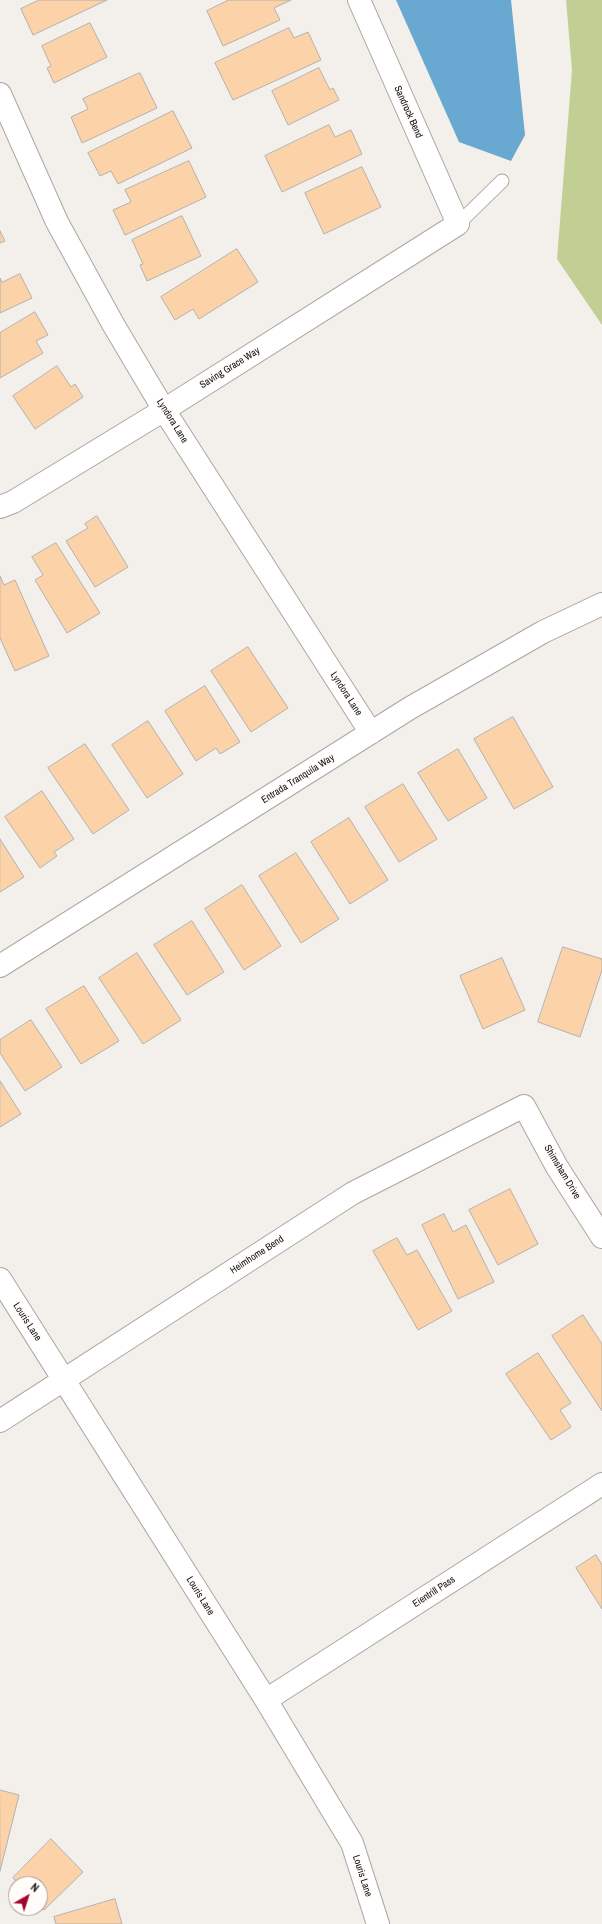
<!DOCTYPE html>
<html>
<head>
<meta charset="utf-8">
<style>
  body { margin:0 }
  #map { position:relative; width:602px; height:1924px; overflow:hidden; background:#f3efea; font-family:"Archivo Narrow",sans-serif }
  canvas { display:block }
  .north { position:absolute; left:8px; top:1876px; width:40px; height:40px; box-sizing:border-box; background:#fffcfa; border:1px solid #a09e9c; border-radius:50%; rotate:39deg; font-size:11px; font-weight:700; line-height:16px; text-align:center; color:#12110f }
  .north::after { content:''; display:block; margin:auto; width:14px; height:18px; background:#a3052f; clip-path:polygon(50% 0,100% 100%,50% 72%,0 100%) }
</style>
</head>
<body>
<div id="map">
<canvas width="602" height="1924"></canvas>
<div class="north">N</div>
</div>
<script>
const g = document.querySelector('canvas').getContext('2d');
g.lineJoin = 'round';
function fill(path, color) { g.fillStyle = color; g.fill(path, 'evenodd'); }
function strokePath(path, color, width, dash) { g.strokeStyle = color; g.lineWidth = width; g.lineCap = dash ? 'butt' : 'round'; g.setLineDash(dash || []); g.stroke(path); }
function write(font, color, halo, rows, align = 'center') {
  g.font = font + ' "Archivo Narrow",sans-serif'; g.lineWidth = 3.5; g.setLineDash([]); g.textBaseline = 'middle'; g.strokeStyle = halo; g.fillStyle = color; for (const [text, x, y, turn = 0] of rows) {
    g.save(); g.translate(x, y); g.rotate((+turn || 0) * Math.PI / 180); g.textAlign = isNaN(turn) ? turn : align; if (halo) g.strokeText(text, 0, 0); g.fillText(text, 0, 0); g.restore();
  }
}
const green = new Path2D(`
  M566,0H602V325L557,259L572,70Z`);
const water = new Path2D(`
  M396,0H511L525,135L511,161L459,142Z`);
const building = new Path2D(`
  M39,0H107L33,35L21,9Z
  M229,0H291L274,8L280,20L223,46L207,11Z
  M90,23L107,57L54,83L47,68L51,66L42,46Z
  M289,28L294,38L308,32L321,60L233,100L215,63Z
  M319,68L330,90L333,88L339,100L288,125L272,91Z
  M140,73L157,108L82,143L71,117L88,109L83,99Z
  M173,111L192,148L118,184L111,171L100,176L88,153Z
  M329,125L335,137L351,130L362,154L282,192L265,156Z
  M189,161L206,197L125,235L113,210L131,202L125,190Z
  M362,167L381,207L324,234L305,193Z
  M182,216L201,256L147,281L140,265L143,264L132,240Z
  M0,231L5,241L0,243Z
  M237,249L258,282L199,319L193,309L175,320L161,297Z
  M20,274L32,298L0,313V278L2,282Z
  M35,312L48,335L36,341L43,353L0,378V333Z
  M57,366L71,387L75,384L83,397L35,429L13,396Z
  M97,516L128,567L95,587L66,541L88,528L85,524Z
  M56,543L100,613L67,633L35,580L43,575L32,557Z
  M0,576L4,585L15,580L49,656L15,671L0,638Z
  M248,647L288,708L251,732L211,671Z
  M205,686L240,742L220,754L216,748L196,761L165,711Z
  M513,717L553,787L514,809L474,739Z
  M148,721L183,774L147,798L112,745Z
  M85,744L129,810L93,834L48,768Z
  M458,749L487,798L448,821L418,773Z
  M403,784L437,839L399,862L365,807Z
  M42,791L74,839L54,852L57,856L40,868L5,817Z
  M349,818L388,880L350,904L311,842Z
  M0,839L24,877L0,892Z
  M296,853L339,919L301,943L259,876Z
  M242,885L281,946L244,970L205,909Z
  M192,921L224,972L187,995L154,945Z
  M563,947L602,959V970L580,1037L538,1022Z
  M137,953L181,1020L143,1044L99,978Z
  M502,958L525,1010L483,1029L460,976Z
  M84,986L119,1041L81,1064L46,1009Z
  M31,1020L62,1067L25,1091L0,1053V1040Z
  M0,1081L21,1114L0,1127Z
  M510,1189L538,1244L498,1265L469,1210Z
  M444,1214L453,1232L466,1225L494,1282L458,1299L422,1225Z
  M397,1238L407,1255L417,1250L452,1311L418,1330L373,1251Z
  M583,1315L602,1344V1411L552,1336Z
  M538,1353L571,1403L560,1410L571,1427L551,1440L506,1374Z
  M596,1555L602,1565V1609L576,1568Z
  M0,1790L19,1795L0,1871Z
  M51,1839L83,1872L44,1910L40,1906V1884H19L13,1878Z
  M115,1899L122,1924H56L54,1917Z`);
const service = new Path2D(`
  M458,224L502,181`);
const minor = new Path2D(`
  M0,94L57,222L113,324L164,410L371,733
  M0,507L13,502L164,410L458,224L359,0
  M0,966L410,708L543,632L602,604
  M0,1279L266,1700L352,1843L378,1924
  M0,1421L353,1193L524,1106L557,1167L602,1237
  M266,1700L602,1484`);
const streetNames = [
  ["Sandrock Bend",408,112,66],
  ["Saving Grace Way",230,368,-32],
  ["Lyndora Lane",172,421,58],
  ["Lyndora Lane",346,694,57],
  ["Entrada Tranquila Way",298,779,-32],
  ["Shimsham Drive",562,1172,59],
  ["Heimhome Bend",257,1255,-33],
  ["Louris Lane",27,1322,57],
  ["Eientrill Pass",434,1592,-33],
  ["Louris Lane",200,1596,58],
  ["Louris Lane",362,1876,72]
];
fill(green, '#c1cf94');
fill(water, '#68a8d1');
fill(building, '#fcd2a9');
strokePath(building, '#b4b0ac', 1);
strokePath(service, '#aaa6a2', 15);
strokePath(minor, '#aaa6a2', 24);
strokePath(service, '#fff', 13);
strokePath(minor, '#fff', 22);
write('10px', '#12110f', '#fffcfa', streetNames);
</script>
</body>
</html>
